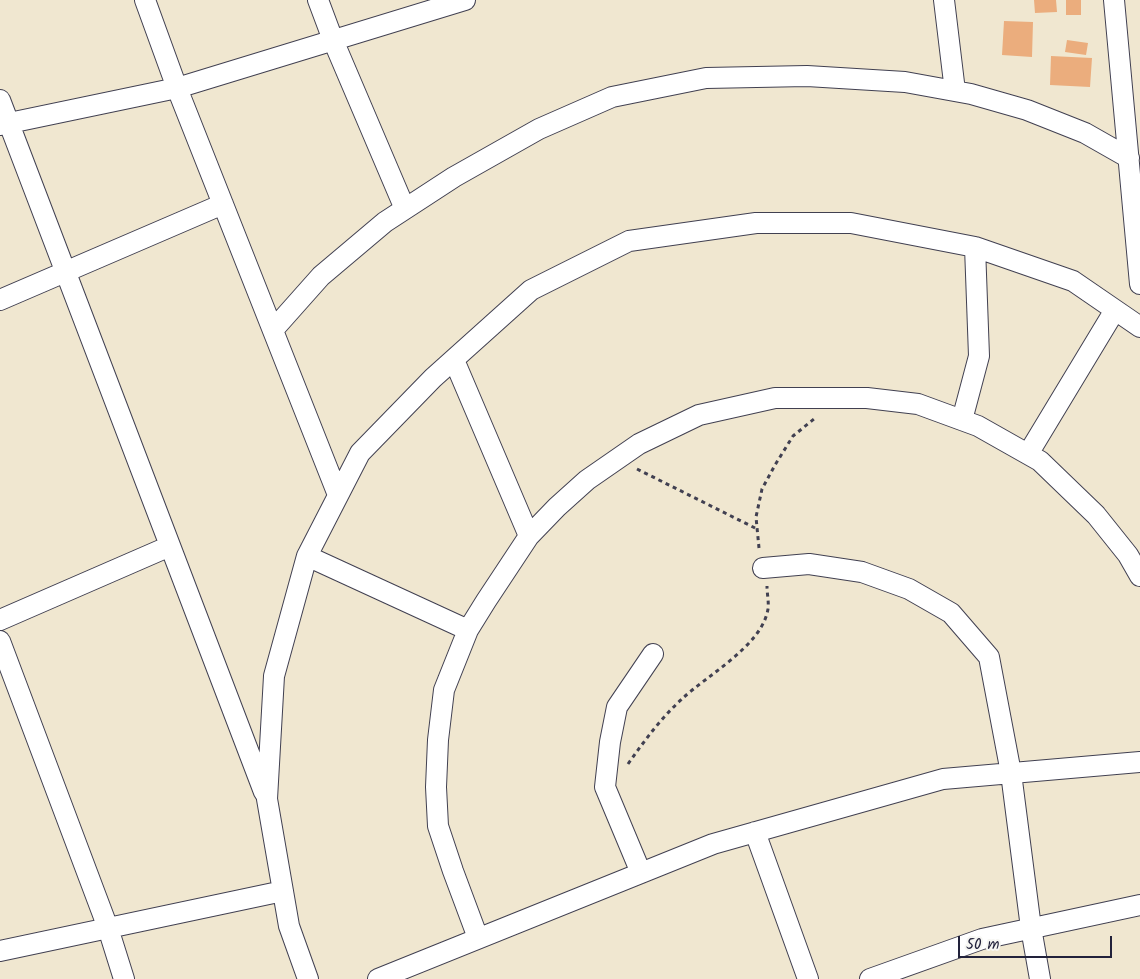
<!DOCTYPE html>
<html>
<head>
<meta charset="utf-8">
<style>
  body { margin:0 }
  #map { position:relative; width:1140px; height:979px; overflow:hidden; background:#f0e7d0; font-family:Kalam,sans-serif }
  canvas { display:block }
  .scale { position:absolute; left:958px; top:936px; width:154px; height:22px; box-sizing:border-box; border:2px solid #22223b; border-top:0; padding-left:6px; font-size:15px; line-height:18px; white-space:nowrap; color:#22223b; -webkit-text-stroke:4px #f6f6f2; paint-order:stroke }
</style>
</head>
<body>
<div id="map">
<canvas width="1140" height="979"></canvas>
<div class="scale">50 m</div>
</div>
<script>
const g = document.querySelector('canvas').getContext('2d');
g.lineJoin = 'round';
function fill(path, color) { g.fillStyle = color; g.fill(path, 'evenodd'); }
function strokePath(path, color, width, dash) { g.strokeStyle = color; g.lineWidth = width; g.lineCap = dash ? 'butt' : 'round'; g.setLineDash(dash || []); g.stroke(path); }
const building = new Path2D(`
  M1034,0H1056L1057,12L1035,13Z
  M1066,0H1081V15H1066Z
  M1004,21L1033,22L1032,57L1002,55Z
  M1067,40L1088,43L1086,55L1065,52Z
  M1051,56L1092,58L1090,87L1050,85Z`);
const path = new Path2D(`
  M637,469L757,529
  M759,548L756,517L762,489L775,465L793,436L814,419
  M628,764C645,740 661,718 682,699C707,675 762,646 768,609C769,602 767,594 767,586`);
const minor = new Path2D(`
  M145,0L177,88L338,495
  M318,0L333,40L405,209
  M944,0L955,91
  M1114,0L1140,284
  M0,100L264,792
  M0,125L177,88L465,0
  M0,300L223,204
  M273,330L321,276L385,222L454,177L539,129L612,97L706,78L807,76L905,82L971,94L1027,110L1085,133L1129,158
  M454,360L529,536
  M962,420L979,356L975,247
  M1028,454L1115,310
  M307,556L468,630
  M763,568L809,564L862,572L909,589L951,613L989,657L1011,773L1031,928L1040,979
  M0,620L170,546
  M0,641L108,928L124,979
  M755,832L808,979
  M641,873L605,787L610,742L617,707L653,654
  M478,938L453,871L438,826L436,787L438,740L444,690L468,630L486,601L529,536L557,507L587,480L639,444L699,415L775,398H867L918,404L978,426L1040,461L1096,515L1128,555L1140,576
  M0,951L283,891
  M308,979L289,926L267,799L274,676L307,556L360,453L433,378L531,290L629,241L756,223H851L975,247L1073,281L1140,327
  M378,979L713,844L943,779L1140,762
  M870,979L982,939L1140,905`);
fill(building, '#ebad7d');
strokePath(minor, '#414051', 22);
strokePath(path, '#414051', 3, [4, 4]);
strokePath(minor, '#fff', 20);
</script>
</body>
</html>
